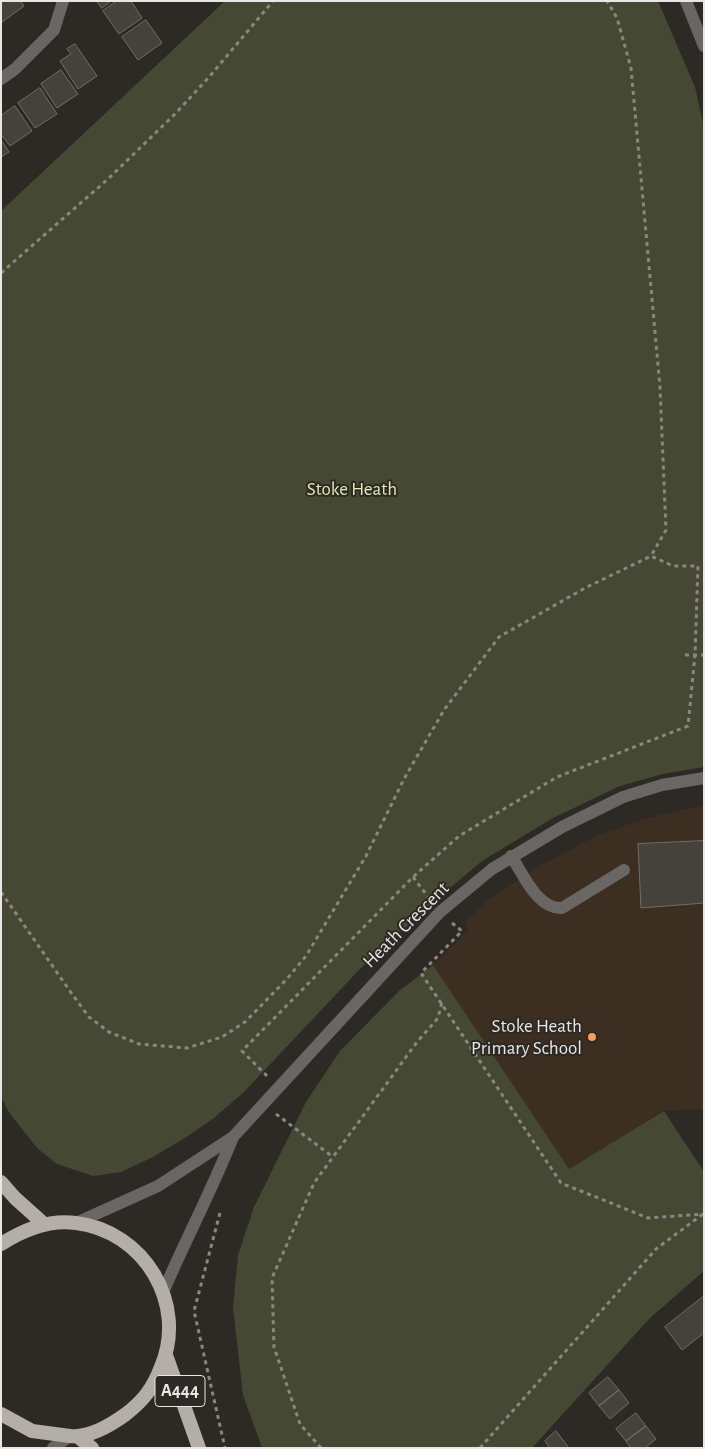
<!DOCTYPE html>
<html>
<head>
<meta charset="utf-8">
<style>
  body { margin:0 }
  #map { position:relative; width:705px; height:1449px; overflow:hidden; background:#2d2924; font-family:"Alegreya Sans",sans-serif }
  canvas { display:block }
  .frame { position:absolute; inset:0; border:2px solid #e9e7e3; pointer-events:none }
</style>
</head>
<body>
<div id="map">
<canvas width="705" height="1449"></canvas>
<div class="frame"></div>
</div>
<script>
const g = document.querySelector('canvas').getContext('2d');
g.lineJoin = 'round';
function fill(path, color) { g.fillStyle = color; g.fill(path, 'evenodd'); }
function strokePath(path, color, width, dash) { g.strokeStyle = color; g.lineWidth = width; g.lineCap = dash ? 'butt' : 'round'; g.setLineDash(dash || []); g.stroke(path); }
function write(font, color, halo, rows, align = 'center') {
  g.font = font + ' "Alegreya Sans",sans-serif'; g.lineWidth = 4; g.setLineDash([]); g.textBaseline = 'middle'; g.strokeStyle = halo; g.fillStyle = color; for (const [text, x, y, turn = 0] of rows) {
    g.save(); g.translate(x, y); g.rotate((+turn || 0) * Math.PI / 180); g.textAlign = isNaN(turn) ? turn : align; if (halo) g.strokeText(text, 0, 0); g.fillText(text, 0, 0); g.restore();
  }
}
const education = new Path2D(`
  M704,805V1109L664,1111L569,1169L433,965L469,930L464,923L487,901L545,863L600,834L647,818Z`);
const green = new Path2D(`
  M225,1H658L695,87L704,127V767L663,774L620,786L553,818L482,861L432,903L359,970L244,1092L214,1118L188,1136L153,1157L121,1172L93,1176L57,1164L38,1149L10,1114L1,1097V211Z
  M433,965L569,1169L664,1111L704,1172V1271L650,1318L532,1448H262L243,1395L233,1308L238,1255L254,1207L306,1102L340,1051L399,991Z`);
const building = new Path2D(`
  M1,1H20L24,6L2,22Z
  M97,1H111L102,8Z
  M117,1H131L142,18L119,34L103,11Z
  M146,20L162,43L138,60L122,37Z
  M75,44L97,76L78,89L60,61L71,54L67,49Z
  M61,70L78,94L57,108L41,84Z
  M40,88L57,114L35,128L18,103Z
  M15,106L32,131L10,146L1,134V116Z
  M1,140L9,152L1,157Z
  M704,841V903L641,908L638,844Z
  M704,1296V1333L682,1350L665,1327Z
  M608,1377L619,1390L599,1406L589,1393Z
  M619,1390L629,1403L610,1419L599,1406Z
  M636,1413L646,1426L626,1441L616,1429Z
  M646,1426L656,1439L645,1448H631L626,1441Z
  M556,1431L569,1448H550L545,1441Z`);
const path = new Path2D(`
  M1,273L108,179L176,113L210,76L273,1
  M685,655H704
  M413,877L429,898
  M1,892L72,994L89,1017L109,1032L139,1044L187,1048L222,1037L245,1022L286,980L306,956L366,856L404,779L444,710L499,637L585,588L651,556
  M452,923L462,931L421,973L561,1183L648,1218L704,1214
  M267,1076L242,1051L413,877L459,836L557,777L688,726L695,655L698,566H673L651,556L666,530L660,387L631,68L617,18L607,1
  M276,1114L333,1157
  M220,1213L194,1311L225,1448
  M321,1448L300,1424L274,1347L272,1278L314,1183L417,1042L438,1018L442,1002
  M480,1448L656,1249L703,1214`);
const service = new Path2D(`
  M511,856C524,875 537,909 562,908L624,870`);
const minor = new Path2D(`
  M1,79L15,69L54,30L63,1`);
const tertiary = new Path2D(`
  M686,1L704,46
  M76,1223L158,1186L233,1137L440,912L492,869L562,827L623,797L662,785L704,778
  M164,1290C186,1239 212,1190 233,1137
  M53,1448L70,1436`);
const trunk = new Path2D(`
  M1,1182L15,1198L44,1224
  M1,1244C23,1230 49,1219 76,1223C144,1231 188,1304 161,1367C153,1388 144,1400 126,1414C111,1425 90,1438 70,1436L32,1431L1,1414
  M166,1355L199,1448
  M77,1436L92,1448`);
const markers = [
  [592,1037,5,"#fe9c57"]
];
const shields = [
  [180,1391,50]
];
const shieldNames = [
  ["A444",180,1391]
];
const parkNames = [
  ["Stoke Heath",352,489]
];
const streetNames = [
  ["Heath Crescent",406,925,-45]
];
const poiNames = [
  ["Stoke Heath",582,1026],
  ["Primary School",582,1048]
];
fill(education, '#3d2e22');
fill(green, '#454833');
fill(building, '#45413b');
strokePath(building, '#726e67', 1);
strokePath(path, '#8a8783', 3, [4, 4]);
strokePath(service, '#696664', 12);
strokePath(minor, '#696664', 12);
strokePath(tertiary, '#696664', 12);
strokePath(trunk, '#b4aea9', 14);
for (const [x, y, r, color] of markers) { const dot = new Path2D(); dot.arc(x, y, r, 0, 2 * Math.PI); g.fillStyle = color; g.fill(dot); strokePath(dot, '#2d2924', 2); }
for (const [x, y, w] of shields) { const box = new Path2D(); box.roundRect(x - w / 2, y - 15.5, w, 31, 4); g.fillStyle = '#2d2924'; g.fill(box); strokePath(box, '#e9e7e3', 1); }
write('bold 18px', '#e9e7e3', null, shieldNames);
write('19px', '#e2eab4', '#2d2924', parkNames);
write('19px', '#e9e7e3', '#2d2924', streetNames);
write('19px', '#e9e7e3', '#2d2924', poiNames, 'right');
</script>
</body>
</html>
